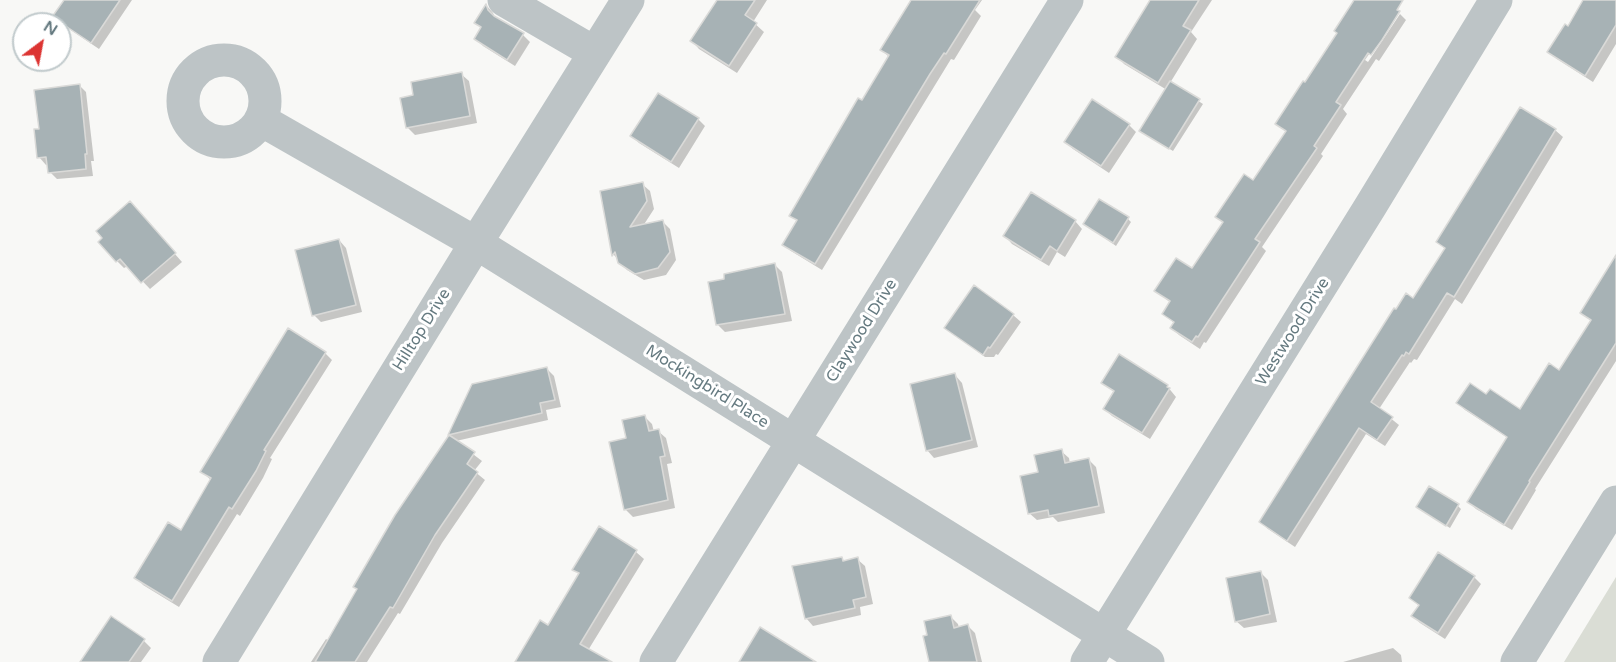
<!DOCTYPE html>
<html>
<head>
<meta charset="utf-8">
<style>
  body { margin:0 }
  #map { position:relative; width:1616px; height:662px; overflow:hidden; background:#f8f8f6; font-family:"Varela Round",sans-serif }
  canvas { display:block }
  .north { position:absolute; left:12px; top:12px; width:60px; height:60px; box-sizing:border-box; background:#fff; border:2px solid #c1cacc; border-radius:50%; rotate:32deg; font-size:16px; font-weight:700; line-height:24px; text-align:center; color:#657a80 }
  .north::after { content:''; display:block; margin:auto; width:21px; height:27px; background:#dc3432; clip-path:polygon(50% 0,100% 100%,50% 72%,0 100%) }
</style>
</head>
<body>
<div id="map">
<canvas width="1616" height="662"></canvas>
<div class="north">N</div>
</div>
<script>
const g = document.querySelector('canvas').getContext('2d');
g.lineJoin = 'round';
function fill(path, color) { g.fillStyle = color; g.fill(path, 'evenodd'); }
function strokePath(path, color, width, dash) { g.strokeStyle = color; g.lineWidth = width; g.lineCap = dash ? 'butt' : 'round'; g.setLineDash(dash || []); g.stroke(path); }
function write(font, color, halo, rows, align = 'center') {
  g.font = font + ' "Varela Round",sans-serif'; g.lineWidth = 6; g.setLineDash([]); g.textBaseline = 'middle'; g.strokeStyle = halo; g.fillStyle = color; for (const [text, x, y, turn = 0] of rows) {
    g.save(); g.translate(x, y); g.rotate((+turn || 0) * Math.PI / 180); g.textAlign = isNaN(turn) ? turn : align; if (halo) g.strokeText(text, 0, 0); g.fillText(text, 0, 0); g.restore();
  }
}
const green = new Path2D(`
  M1616,577V662H1564Z`);
const shadow = new Path2D(`
  M66,0H132L99,49L62,24L54,17Z
  M717,0H767L753,22L764,32L737,73L699,49L692,41Z
  M913,0H982L975,10L981,16L954,60L951,59L822,270L791,251L784,244L798,222L791,215L889,57L882,50Z
  M1152,0H1212L1191,32L1197,39L1170,83L1203,104L1173,151L1145,134L1167,90L1124,64L1117,56Z
  M1356,0H1380L1398,12L1365,60L1368,62L1400,14L1406,20L1379,61L1376,59L1343,109L1347,114L1321,154L1323,156L1262,247L1266,251L1206,343L1204,342L1200,349L1179,335L1172,328L1174,323L1164,314L1171,303L1156,291L1192,270L1224,224L1217,217L1254,182L1286,132L1277,124L1339,34Z
  M1585,0H1616V44L1593,82L1557,59L1549,52L1568,28Z
  M487,6L493,13L495,18L523,35L530,42L515,66L483,46L476,38L482,28Z
  M461,74L469,81L477,123L415,135L407,127L415,96Z
  M79,85L86,92L94,161H91L93,176L57,179L50,172L49,164L46,165L39,157L41,130Z
  M1520,109L1555,130L1563,137L1462,304L1455,299L1417,360L1414,359L1411,363L1410,362L1379,409L1399,425L1385,446L1366,434L1295,547L1268,529L1261,522L1396,311L1414,300L1445,249L1438,242Z
  M698,119L705,126L679,168L639,143L632,136Z
  M1129,125L1136,132L1109,173L1073,149L1066,142Z
  M642,184L650,191L654,209L643,226L663,222L670,229L676,260L666,275L644,280L627,270L614,255L601,193Z
  M137,211L182,262L150,289L128,266L124,268L117,261Z
  M1128,219L1131,222L1116,246L1089,227Z
  M1075,221L1082,229L1065,257L1057,252L1049,266L1012,244L1005,236Z
  M339,240L346,248L362,312L321,322L314,315Z
  M775,265L782,272L792,321L725,332L718,325Z
  M1616,271V361L1535,489L1536,490L1512,530L1476,509L1469,502L1508,438L1465,410L1458,403L1486,396L1521,411L1560,372L1591,321L1582,313Z
  M1013,315L1021,322L998,355L996,354L994,357H985L946,328Z
  M325,353L332,360L270,458L272,459L263,478L240,516L237,514L179,607L143,585L136,577L181,532L212,481L202,472Z
  M546,368L554,376L561,407L546,410L548,420L456,441L482,461L474,471L485,480L442,543L400,614L398,613L367,662H311L326,639L329,641L397,516L451,436L449,434Z
  M955,375L962,383L978,447L934,458L927,450Z
  M1103,382L1167,386L1176,397L1150,439L1112,416L1105,409L1115,393Z
  M645,417L652,424L654,432L658,431L666,438L672,463L667,464L675,508L633,517L625,509L628,439Z
  M1061,451L1069,458L1070,464L1089,460L1096,467L1105,513L1058,522L1053,517L1037,520L1029,513L1039,473Z
  M1458,506L1461,509L1450,528L1421,510Z
  M599,528L636,552L644,559L587,652L586,662H517L549,627L580,575L574,569Z
  M842,558L845,562L857,559L865,566L873,604L860,607L861,615L813,626L806,618Z
  M1261,573L1268,580L1277,622L1244,628L1236,621Z
  M1474,577L1481,584L1445,639L1420,623L1413,616L1419,606L1410,598Z
  M951,617L958,624L959,628L968,626L975,633L982,662H931Z
  M144,641L151,648L141,662H87Z
  M1393,648L1401,655L1402,662H1343Z`);
const building = new Path2D(`
  M64,0H120L91,43L52,17Z
  M717,0H755L745,15L757,23L729,66L690,41Z
  M911,0H980L946,54L944,53L930,74L815,264L782,245L797,220L789,216L858,98L862,100L889,55L880,50Z
  M1150,0H1199L1183,26L1191,30L1158,83L1115,57Z
  M1354,0H1403L1397,10L1400,11L1382,40L1371,55L1368,53L1336,102L1341,105L1314,146L1317,148L1255,239L1260,242L1198,337L1196,336L1192,342L1170,328L1174,322L1162,314L1170,301L1154,291L1176,258L1192,268L1223,222L1215,217L1244,174L1253,180L1286,131L1275,124L1303,81L1305,82L1337,33L1334,31Z
  M1583,0H1616V25L1585,76L1547,52L1565,24L1568,26Z
  M486,4L488,10L494,16L524,33L507,60L474,39L481,27L474,23Z
  M462,72L470,116L406,128L400,98L413,95L411,82Z
  M1170,81L1200,99L1169,149L1139,131Z
  M80,84L87,154H85L86,169L48,173L46,157L37,158L34,129H39L34,90Z
  M658,93L699,118L671,162L630,136Z
  M1092,99L1130,124L1101,166L1064,142Z
  M1520,107L1556,129L1454,297L1447,293L1409,354L1406,352L1404,356L1402,355L1371,402L1393,417L1377,440L1359,428L1287,541L1259,522L1394,308L1396,309L1406,293L1413,298L1445,248L1436,242Z
  M643,182L647,201L630,227L663,220L670,252L658,268L635,274L618,263L615,252L612,256L600,191Z
  M1031,192L1076,220L1057,251L1050,246L1041,260L1003,236Z
  M1099,199L1129,217L1113,243L1083,224Z
  M130,201L176,253L141,283L120,259L116,262L98,242L102,238L96,231Z
  M339,239L356,305L312,316L295,250Z
  M1616,255V343L1529,481L1530,482L1504,525L1467,502L1507,437L1456,403L1470,383L1486,394L1490,389L1520,409L1549,363L1559,370L1591,320L1580,313Z
  M775,263L785,314L716,325L708,282L724,279V274Z
  M974,285L1014,314L990,348L988,347L983,355L944,328Z
  M288,328L326,352L264,450L266,451L256,471L232,509L229,507L172,601L134,578L168,522L181,530L211,478L200,472Z
  M1119,354L1168,385L1167,387L1170,388L1142,433L1103,409L1114,391L1101,383Z
  M547,367L555,400L540,403L542,413L448,435L472,384Z
  M955,373L972,440L926,451L910,384Z
  M645,415L649,431L659,429L665,456L660,457L668,500L624,510L609,442L626,438L622,420Z
  M449,435L475,452L467,464L478,472L435,535L393,608L390,607L355,662H315L357,589L353,587L395,515Z
  M1062,449L1065,463L1089,458L1099,506L1049,516L1048,510L1028,514L1020,476L1038,472L1034,455Z
  M1429,486L1459,504L1446,526L1416,507Z
  M599,526L637,550L580,644L612,662H515L540,620L548,625L579,573L572,570Z
  M1438,552L1475,576L1438,633L1411,616L1419,605L1409,598Z
  M842,557L843,561L858,557L866,597L853,600L855,608L805,619L792,566Z
  M1261,571L1270,614L1235,622L1226,578Z
  M951,615L954,628L968,624L977,662H929L923,636L927,635L924,621Z
  M111,616L145,639L129,662H80Z
  M760,627L816,662H739Z`);
const minor = new Path2D(`
  M504,0L595,53
  M183 101a41 41 0 1 1 82 0a41 41 0 1 1-82 0Z
  M261,120L476,243L1148,662
  M219,662L476,243L628,0
  M656,662L1067,0
  M1087,662L1370,207L1496,0
  M1517,662L1616,502`);
const streetNames = [
  ["Hilltop Drive",422,330,-58],
  ["Claywood Drive",862,331,-58],
  ["Westwood Drive",1293,332,-58],
  ["Mockingbird Place",707,387,32]
];
fill(green, '#daddd5');
fill(shadow, '#0003');
fill(building, '#a7b2b5');
strokePath(building, '#dadad8', 1.5);
strokePath(minor, '#bdc4c6', 33);
write('16px', '#657a80', '#fff', streetNames);
</script>
</body>
</html>
